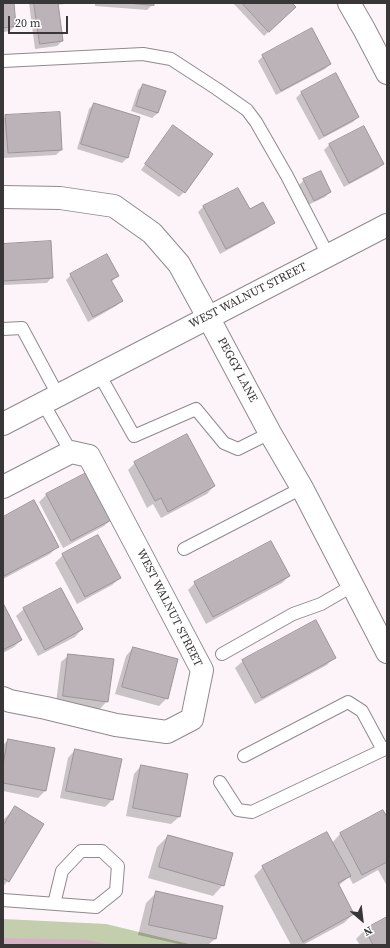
<!DOCTYPE html>
<html>
<head>
<meta charset="utf-8">
<style>
  body { margin:0 }
  #map { position:relative; width:390px; height:948px; overflow:hidden; background:#fcf4f8; font-family:"Source Serif 4",serif }
  canvas { display:block }
  .frame { position:absolute; inset:0; border:4px solid #393638; pointer-events:none }
  .north { position:absolute; left:342px; top:900px; width:40px; height:40px; -webkit-text-stroke:3px #fff; paint-order:stroke; rotate:152deg; font-size:11px; font-weight:700; line-height:16px; text-align:center; color:#393638 }
  .north::after { content:''; display:block; margin:auto; width:14px; height:18px; background:#393638; clip-path:polygon(50% 0,100% 100%,50% 72%,0 100%) }
  .scale { position:absolute; left:8px; top:16px; width:60px; height:18px; box-sizing:border-box; border:2px solid #393638; border-top:0; padding-left:5px; font-size:12px; line-height:14px; white-space:nowrap; color:#393638; -webkit-text-stroke:3px #fff; paint-order:stroke }
</style>
</head>
<body>
<div id="map">
<canvas width="390" height="948"></canvas>
<div class="frame"></div>
<div class="north">N</div>
<div class="scale">20 m</div>
</div>
<script>
const g = document.querySelector('canvas').getContext('2d');
g.lineJoin = 'round';
function fill(path, color) { g.fillStyle = color; g.fill(path, 'evenodd'); }
function strokePath(path, color, width, dash) { g.strokeStyle = color; g.lineWidth = width; g.lineCap = dash ? 'butt' : 'round'; g.setLineDash(dash || []); g.stroke(path); }
function write(font, color, halo, rows, align = 'center') {
  g.font = font + ' "Source Serif 4",serif'; g.lineWidth = 3; g.setLineDash([]); g.textBaseline = 'middle'; g.strokeStyle = halo; g.fillStyle = color; for (const [text, x, y, turn = 0] of rows) {
    g.save(); g.translate(x, y); g.rotate((+turn || 0) * Math.PI / 180); g.textAlign = isNaN(turn) ? turn : align; if (halo) g.strokeText(text, 0, 0); g.fillText(text, 0, 0); g.restore();
  }
}
const green = new Path2D(`
  M3,919L106,924L193,945H3Z`);
const water = new Path2D(`
  M3,938L89,940L110,945H3Z`);
const shadow = new Path2D(`
  M3,3H13L15,26L10,31L3,32Z
  M29,3H72L57,5L62,41L57,46L35,49Z
  M95,3H153V4L147,10L95,6Z
  M233,3H291L294,7L264,36Z
  M263,56L330,64L325,69L276,95L258,61Z
  M336,75L358,117L353,122L319,140L296,98L301,93Z
  M143,85L158,113L152,118L131,111L138,90Z
  M94,104L127,158L122,163L77,149L89,109Z
  M6,116L61,150L56,155L3,158V119Z
  M173,127L184,192L179,197L141,170L168,132Z
  M363,127L383,164L378,169L344,187L324,150L329,145Z
  M304,180L330,192L325,197L308,205L299,185Z
  M238,189L249,211L273,223L268,228L220,254L198,212L203,207Z
  M3,245L52,277L47,283L3,285Z
  M71,275L118,276L111,282L121,301L116,306L88,322L66,280Z
  M135,463L214,486L207,494L161,518L153,504L147,508L128,470Z
  M46,495L112,519L104,526L63,548L39,502Z
  M3,518L58,546L50,554L3,579Z
  M63,555L120,578L112,585L77,604L55,563Z
  M289,576L282,583L206,624L188,590L195,583Z
  M3,606L21,640L14,647L3,653Z
  M24,609L82,629L75,637L38,656L16,616Z
  M133,648L167,698L159,706L115,694L126,656Z
  M69,655L107,701L100,709L56,703L61,662Z
  M334,657L327,665L255,704L235,668L243,661Z
  M8,740L45,791L38,798L3,791V745Z
  M75,750L112,800L105,807L60,798L68,758Z
  M141,766L179,817L171,824L126,816L134,774Z
  M15,808L8,881L3,886V820Z
  M383,812L387,820V886L378,870L353,884L349,877L338,886L353,914L344,923L303,945H291L254,876L263,867L326,833L332,843L340,834Z
  M168,836L223,885L213,896L148,878L157,847Z
  M157,892L222,906L215,939L208,945H183L138,935L146,903Z
  M387,918V945H360L356,939L365,930Z`);
const building = new Path2D(`
  M3,3H14L16,26L3,28Z
  M34,3H58L63,41L40,44Z
  M127,3H154V5Z
  M242,3H292L296,7L269,32Z
  M312,28L331,64L281,91L262,55Z
  M336,73L359,117L324,136L301,92Z
  M143,84L166,91L158,113L136,106Z
  M94,103L140,117L128,158L81,144Z
  M60,112L62,150L8,153L5,115Z
  M173,125L213,154L185,193L145,164Z
  M364,126L384,164L349,183L329,144Z
  M321,171L331,192L314,201L303,179Z
  M238,188L250,209L263,202L275,223L226,249L203,206Z
  M51,241L53,278L3,281V244Z
  M107,254L119,276L111,280L123,301L93,317L70,274Z
  M187,434L215,486L168,512L161,498L155,501L134,462Z
  M88,472L113,519L71,541L46,494Z
  M34,500L59,547L4,576L3,573V517Z
  M98,535L121,578L85,597L62,554Z
  M271,541L290,576L213,617L194,582Z
  M61,588L83,629L45,650L23,608Z
  M3,603L22,640L3,650Z
  M316,620L336,658L262,698L242,660Z
  M133,647L178,659L168,699L122,687Z
  M68,654L114,659L108,702L63,696Z
  M8,739L55,748L46,791L3,783V765Z
  M75,749L122,759L113,800L66,791Z
  M141,765L188,774L180,817L133,808Z
  M15,806L44,824L9,882L3,878V826Z
  M383,810L387,817V862L362,875L340,833Z
  M327,832L351,876L338,883L354,914L303,942L262,866Z
  M168,835L233,853L224,886L159,867Z
  M156,891L223,906L216,939L149,925Z
  M387,917V945H373L365,929Z`);
const service = new Path2D(`
  M3,61L143,54L171,59L217,89L247,110L256,122L287,176L328,255
  M3,329L22,328L58,395
  M99,374L134,436L196,409L224,443L238,449L270,433
  M43,403L71,452
  M184,549L302,488
  M222,654L293,614L321,604L352,586
  M244,756L348,702L362,711L383,750L387,748
  M220,782L238,810L252,812L383,750
  M3,900L96,907L116,891L118,866L102,851H81L62,871L54,904`);
const minor = new Path2D(`
  M349,3L364,29L387,73
  M3,197L60,198L114,206L152,233L179,264L208,317L270,433L302,488L387,652
  M3,487L71,452L89,456L202,670L192,719L167,732L116,725L46,708L10,701L3,698`);
const secondary = new Path2D(`
  M3,424L387,225`);
const streetNames = [
  ["WEST WALNUT STREET",248,296,-27],
  ["PEGGY LANE",237,370,62],
  ["WEST WALNUT STREET",169,608,63]
];
fill(green, '#c3ceac');
fill(water, '#d7b1c5');
fill(shadow, '#0003');
fill(building, '#bbb3b7');
strokePath(building, '#9b9498', 1);
strokePath(service, '#90898d', 14);
strokePath(minor, '#90898d', 24);
strokePath(secondary, '#90898d', 24);
strokePath(service, '#fff', 12);
strokePath(minor, '#fff', 22);
strokePath(secondary, '#fff', 22);
write('12px', '#393638', '#fff', streetNames);
</script>
</body>
</html>
